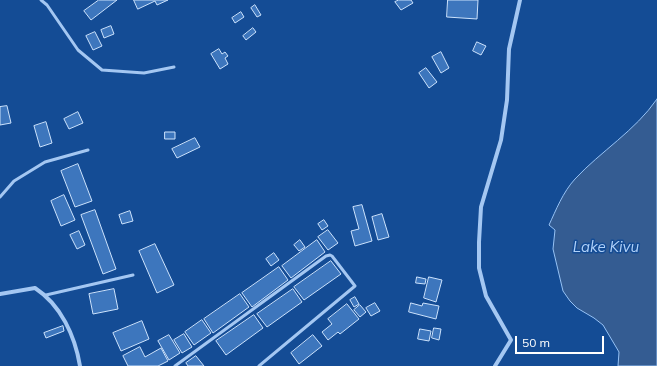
<!DOCTYPE html>
<html>
<head>
<meta charset="utf-8">
<style>
  body { margin:0 }
  #map { position:relative; width:657px; height:366px; overflow:hidden; background:#144c95; font-family:Mulish,sans-serif }
  canvas { display:block }
  .scale { position:absolute; left:515px; top:336px; width:89px; height:18px; box-sizing:border-box; border:2px solid #fff; border-top:0; padding-left:5px; font-size:12px; line-height:14px; white-space:nowrap; color:#fff; -webkit-text-stroke:3px #144c95; paint-order:stroke }
</style>
</head>
<body>
<div id="map">
<canvas width="657" height="366"></canvas>
<div class="scale">50 m</div>
</div>
<script>
const g = document.querySelector('canvas').getContext('2d');
g.lineJoin = 'round';
function fill(path, color) { g.fillStyle = color; g.fill(path, 'evenodd'); }
function strokePath(path, color, width, dash) { g.strokeStyle = color; g.lineWidth = width; g.lineCap = dash ? 'butt' : 'round'; g.setLineDash(dash || []); g.stroke(path); }
function write(font, color, halo, rows, align = 'center') {
  g.font = font + ' Mulish,sans-serif'; g.lineWidth = 3; g.setLineDash([]); g.textBaseline = 'middle'; g.strokeStyle = halo; g.fillStyle = color; for (const [text, x, y, turn = 0] of rows) {
    g.save(); g.translate(x, y); g.rotate((+turn || 0) * Math.PI / 180); g.textAlign = isNaN(turn) ? turn : align; if (halo) g.strokeText(text, 0, 0); g.fillText(text, 0, 0); g.restore();
  }
}
const water = new Path2D(`
  M657,99V366H618L619,352L603,325L594,318L577,308L570,301L563,291L553,249L555,230L549,225C556,210 563,192 575,179C601,151 635,131 657,99Z`);
const building = new Path2D(`
  M99,0H117L91,20L84,11Z
  M134,0H168L157,5L155,1L138,9Z
  M399,0H411L413,3L401,10L395,2Z
  M448,0H478L477,19L447,17Z
  M255,5L261,15L257,17L251,8Z
  M241,12L244,17L235,23L232,18Z
  M111,26L114,34L104,38L101,30Z
  M253,28L256,32L246,40L243,36Z
  M95,32L102,46L93,50L86,36Z
  M477,42L486,46L481,55L473,51Z
  M219,49L222,54L225,52L228,56L225,58L228,64L220,69L211,54Z
  M441,52L449,68L441,73L432,57Z
  M426,68L437,82L429,88L419,73Z
  M7,106L11,123L0,125V107Z
  M78,112L83,123L69,129L64,119Z
  M46,122L52,143L40,147L34,126Z
  M165,132H175V139H165Z
  M195,138L200,147L177,158L172,149Z
  M78,164L92,201L75,207L61,171Z
  M64,195L75,220L61,226L51,201Z
  M362,205L372,241L355,246L351,231L359,229L353,207Z
  M95,210L116,269L103,274L81,215Z
  M130,211L133,221L122,224L119,215Z
  M382,214L389,237L378,240L372,217Z
  M324,220L328,226L322,230L318,224Z
  M328,230L338,243L328,250L318,237Z
  M79,231L85,245L77,249L70,235Z
  M300,240L305,247L299,251L294,245Z
  M317,240L325,252L291,278L282,266Z
  M155,244L174,285L157,293L139,251Z
  M274,253L279,260L271,266L266,259Z
  M331,261L341,274L304,300L294,287Z
  M279,267L288,280L252,307L242,293Z
  M417,277L426,279L425,284L416,283Z
  M429,277L442,280L436,302L424,298Z
  M114,289L118,309L93,314L89,294Z
  M293,289L302,302L267,327L257,314Z
  M240,294L249,307L213,333L204,319Z
  M355,297L359,304L354,307L350,300Z
  M375,303L380,311L371,316L366,308Z
  M411,303L422,306L423,303L439,306L436,319L409,312Z
  M347,304L359,319L340,334L338,332L328,340L322,332L332,324L328,319Z
  M360,305L366,312L360,317L354,310Z
  M254,315L263,328L226,355L216,341Z
  M202,320L211,333L194,345L185,332Z
  M142,321L149,339L121,351L113,333Z
  M63,326L64,331L46,338L44,333Z
  M434,328L441,329L439,340L432,338Z
  M420,329L431,331L429,341L418,339Z
  M184,334L192,347L182,353L174,340Z
  M169,335L180,353L169,360L158,341Z
  M313,335L322,346L299,364L291,353Z
  M140,347L145,357L161,348L168,361L158,366H128L123,356Z
  M196,356L204,366H188L186,363Z`);
const lane = new Path2D(`
  M41,0L47,5L78,50L102,70L144,73L174,67
  M0,197L14,181L45,162L88,150
  M46,295L133,275
  M175,366L326,256L330,255L332,256L355,286L259,366`);
const street = new Path2D(`
  M0,294L35,288C61,305 75,336 80,366
  M495,366L511,340L486,296L479,268V242L481,207L501,140L507,100L509,49L520,0`);
const waterNames = [
  ["Lake Kivu",606,247]
];
fill(water, '#345c92');
strokePath(water, '#96c2f5', 1);
fill(building, '#3d76bd');
strokePath(building, '#cce2fc', 1);
strokePath(lane, '#a4c7f2', 3);
strokePath(street, '#a4c7f2', 4);
write('italic 15px', '#b0d1f9', '#144c95', waterNames);
</script>
</body>
</html>
